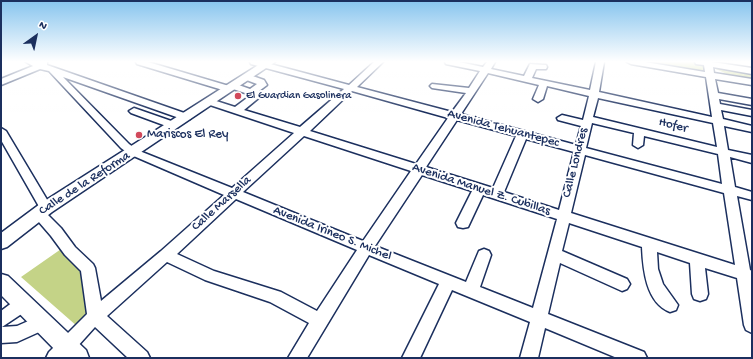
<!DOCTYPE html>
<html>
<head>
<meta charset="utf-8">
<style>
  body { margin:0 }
  #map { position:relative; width:753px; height:359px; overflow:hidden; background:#fff; font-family:"Gochi Hand",sans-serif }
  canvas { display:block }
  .frame { position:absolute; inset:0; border:2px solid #1b2f5e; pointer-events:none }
  .north { position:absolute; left:16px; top:16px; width:40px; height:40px; -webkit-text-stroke:3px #fff; paint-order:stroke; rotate:33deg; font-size:11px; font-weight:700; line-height:16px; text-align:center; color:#1b2f5e }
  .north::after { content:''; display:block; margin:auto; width:14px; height:18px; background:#1b2f5e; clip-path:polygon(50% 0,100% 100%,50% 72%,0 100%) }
</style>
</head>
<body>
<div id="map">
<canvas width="753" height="359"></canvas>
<div class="frame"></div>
<div class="north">N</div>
</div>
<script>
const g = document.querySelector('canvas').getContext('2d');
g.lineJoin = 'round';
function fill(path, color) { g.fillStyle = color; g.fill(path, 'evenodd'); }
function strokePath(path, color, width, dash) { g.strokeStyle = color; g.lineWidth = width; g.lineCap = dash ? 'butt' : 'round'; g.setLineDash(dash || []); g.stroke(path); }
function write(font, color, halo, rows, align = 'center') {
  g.font = font + ' "Gochi Hand",sans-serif'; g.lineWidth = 4; g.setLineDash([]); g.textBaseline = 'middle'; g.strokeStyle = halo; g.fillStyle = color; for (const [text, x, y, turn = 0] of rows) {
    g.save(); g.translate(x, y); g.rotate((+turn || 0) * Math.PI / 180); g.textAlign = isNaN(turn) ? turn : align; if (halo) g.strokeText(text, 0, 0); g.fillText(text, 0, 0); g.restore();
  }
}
const green = new Path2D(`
  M637,62H694L705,64L706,73Z
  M715,66L752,73V80L731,76L716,69Z
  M64,247L87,270L90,316L78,327L21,277Z`);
const minor = new Path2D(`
  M26,62H47V65L190,115L191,117L190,119H182L63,77L129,144L137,150L232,188L294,133L207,104L205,102L210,99L235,107L251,95L233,89L229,92L226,91L137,64L136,62H148L229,86L233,83L250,89L257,84L244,79L243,77L247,74L264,80L267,85L259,91L263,94L261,96L244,110L300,127L344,89L251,64L250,62H263L349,85L374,62H383L357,87L452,112L466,93L432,88L430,86L432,84L469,88L480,71L446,64L445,62H459L483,67L487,62H495L491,69L524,76L530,64L546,65L547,67L546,69H536L532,78L590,90L596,62H604L599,92L712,117L706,77L631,64L627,62H645L705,72L704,65L696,64L695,62H712L752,68V74L713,67L714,73L752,79V85L715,79L718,93L752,99V105L719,99L720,104L752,110V116L721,110L723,119L752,126V132L724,126L728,150L752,155V163L730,157L735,187L752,192V200L737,196L750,270L752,271V333L746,330L744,325L737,278L705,268L708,294L706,299L700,301L694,299L692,294L690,263L657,252L658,269L663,284L678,305L676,310L670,312C646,303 643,269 642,247L569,223L562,251L627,279L630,284L627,289L622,291L560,263L548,314L644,352L647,358H617L545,328L538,358H520L530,322L452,290L420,358H402L439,284L369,255L307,358H288L309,323L270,302L205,280L167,262L107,316L147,352L150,358H128L95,327L67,358H46L49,352L87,314L81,271L65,255L51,236L32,214L34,211L41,210L1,140V128L6,131L52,208L51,211L45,212L61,228L75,247L93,264L95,268L101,301L161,251L224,195L129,154L121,148L49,71L40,69L1,85V79L33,66ZM488,73L539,85L533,99L538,102L543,99L547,86L589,96L583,120L562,115L557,118L558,120L581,126L576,145L461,114ZM352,91L448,118L416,164L310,131ZM598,98L713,123L717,147L593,117ZM457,120L516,136L493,188L426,167ZM592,123L634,133L633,145L638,148L643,145L644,136L718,154L722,184L586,148ZM304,136L411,171L363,241L243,192ZM526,139L574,152L559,210L504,192ZM585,155L724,193L735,265L571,213ZM422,175L472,191L456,223L458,227L463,228L468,227L483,195L557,219L533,308L480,287L491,255L489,251L484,249L479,251L466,282L375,246ZM236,199L357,250L317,311L281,292L214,271L177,254Z
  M134,108L177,123L178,125L173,128L169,127L131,113L129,111Z
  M23,297L29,299L31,304L29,309L2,327L17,326L42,315L48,318L50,323L48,328L17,342L1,343V311L17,299Z`);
const major = new Path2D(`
  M263,62H275L52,212L7,247L1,249V233L40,204Z
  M1,274L8,276L86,350L89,358H63L1,295Z`);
const markers = [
  [238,96,4,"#d1495b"],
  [139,135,4,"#d1495b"]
];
const farPoinames = [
  ["El Guardian Gasolinera",246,96]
];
const streetNames = [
  ["Hofer",673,126,14],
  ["Avenida Tehuantepec",503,129,15],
  ["Calle Londres",576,163,-76],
  ["Calle de la Reforma",85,184,-33],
  ["Avenida Manuel Z. Cubillas",481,190,18],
  ["Calle Marsella",222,204,-42],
  ["Avenida Irineo S. Michel",332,234,22]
];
const poiNames = [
  ["Mariscos El Rey",147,135]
];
fill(green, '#c4d387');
strokePath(minor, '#1b2f5e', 3);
strokePath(major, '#1b2f5e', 3);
fill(minor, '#fff');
fill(major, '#fff');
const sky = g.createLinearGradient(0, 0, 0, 112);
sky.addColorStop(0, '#86c4ee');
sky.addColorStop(0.55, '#fff');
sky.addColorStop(1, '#ffffff00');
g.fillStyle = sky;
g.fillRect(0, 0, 753, 112);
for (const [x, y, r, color] of markers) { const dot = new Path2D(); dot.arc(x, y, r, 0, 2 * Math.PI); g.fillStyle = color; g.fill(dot); strokePath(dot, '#fff', 1.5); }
write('11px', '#1b2f5e', '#fff', farPoinames, 'left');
write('13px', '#1b2f5e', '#fff', streetNames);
write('13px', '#1b2f5e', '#fff', poiNames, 'left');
</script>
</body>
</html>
